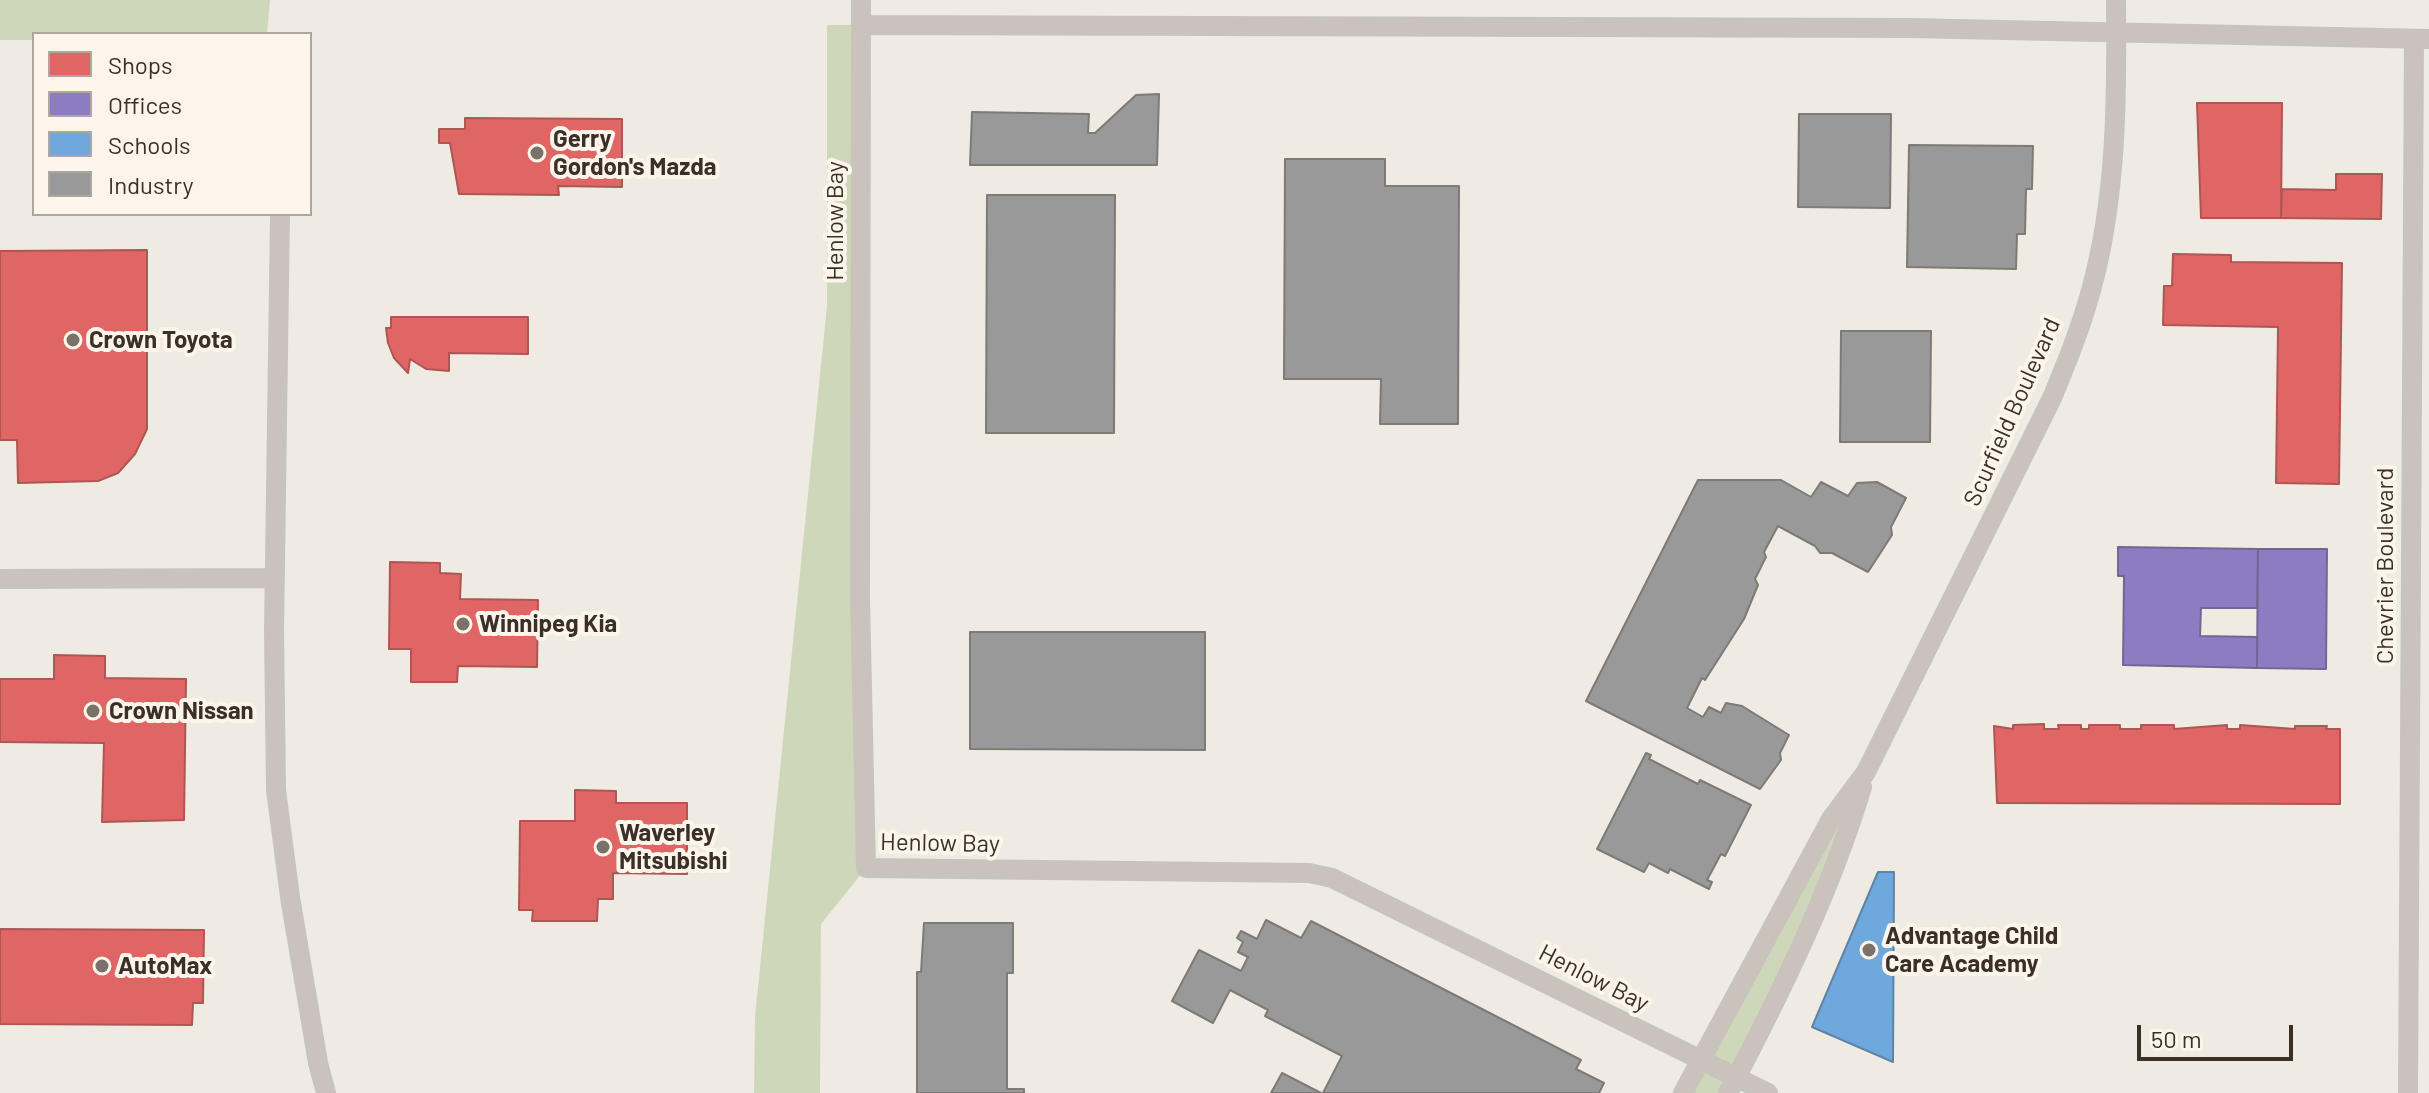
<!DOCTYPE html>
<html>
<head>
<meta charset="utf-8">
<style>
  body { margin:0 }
  #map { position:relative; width:2429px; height:1093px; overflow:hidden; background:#efebe3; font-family:Barlow,sans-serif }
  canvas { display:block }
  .legend { position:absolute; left:32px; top:32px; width:280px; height:184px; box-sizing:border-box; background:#fcf5eb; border:2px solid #afa69d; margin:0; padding:10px 14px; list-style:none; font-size:24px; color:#3b3028 }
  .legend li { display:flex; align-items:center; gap:16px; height:40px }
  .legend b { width:40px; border:2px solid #afa69d }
  .scale { position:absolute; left:2137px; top:1025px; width:156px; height:36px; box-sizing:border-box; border:4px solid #3b3028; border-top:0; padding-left:10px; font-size:24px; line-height:28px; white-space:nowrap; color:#3b3028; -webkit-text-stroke:6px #fcf5eb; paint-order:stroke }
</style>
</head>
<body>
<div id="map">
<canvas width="2429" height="1093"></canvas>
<ul class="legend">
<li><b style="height:22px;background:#e06666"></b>Shops</li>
<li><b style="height:22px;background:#8e7cc3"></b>Offices</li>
<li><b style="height:22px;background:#6fa8dc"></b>Schools</li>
<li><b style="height:22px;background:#999"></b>Industry</li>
</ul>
<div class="scale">50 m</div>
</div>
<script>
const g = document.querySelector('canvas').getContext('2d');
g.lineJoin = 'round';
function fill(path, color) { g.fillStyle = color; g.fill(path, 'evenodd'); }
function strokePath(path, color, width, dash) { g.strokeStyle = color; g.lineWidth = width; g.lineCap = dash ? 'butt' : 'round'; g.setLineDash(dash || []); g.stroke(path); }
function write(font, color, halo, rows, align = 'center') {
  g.font = font + ' Barlow,sans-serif'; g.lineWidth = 8; g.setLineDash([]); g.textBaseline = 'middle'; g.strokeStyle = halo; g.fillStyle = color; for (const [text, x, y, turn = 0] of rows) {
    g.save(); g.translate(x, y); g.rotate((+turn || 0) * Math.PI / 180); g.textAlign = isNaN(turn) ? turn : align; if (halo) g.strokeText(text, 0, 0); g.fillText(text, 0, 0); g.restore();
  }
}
const green = new Path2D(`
  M0,0H270L267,34H34V40H0Z
  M827,25H861L866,868L821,924L820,1093H754L755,1017L827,306Z
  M1866,772L1728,1093H1683Z`);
const shops = new Path2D(`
  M2197,103H2282L2281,218H2201Z
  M465,118L622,119V187L558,186L559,195L459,194L450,143H439V129H465Z
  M2336,174H2382L2381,219L2281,218L2282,189L2336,190Z
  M147,250V429L135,454L118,473L98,481L18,483L17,440H0V251Z
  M2173,254L2231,255V262L2342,263L2339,484L2276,483L2278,327L2163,325L2164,286H2172Z
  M391,317H528V354L449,353V371L426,369L410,359L408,373L394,358L388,343L386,328H391Z
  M390,562L440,563V573L461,574L460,599L538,600L537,667L458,666L457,682H411V649H389Z
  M54,655L105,656V678L186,679L184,820L102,822L104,743L0,742V679H54Z
  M2044,724V729H2059L2058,725H2081V729H2089V725H2120V729H2141V725H2174V729L2227,725V729H2240V725L2295,729V726H2327L2326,729H2340V804L1997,803L1994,726L2013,729V725Z
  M575,790L616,791V803H687V874L613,873V899H598L597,921H532L533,910H519L520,821H575Z
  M0,929L204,930L203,1003H193L192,1025L0,1024Z`);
const offices = new Path2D(`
  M2118,547L2258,549L2257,608H2201L2200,636L2257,637V668L2123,665L2124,576H2118Z
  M2258,549H2327L2326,669L2257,668Z`);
const schools = new Path2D(`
  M1878,872H1894L1893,1062L1812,1027Z`);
const industry = new Path2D(`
  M1159,94L1157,165H970L972,112L1089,114L1088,133H1095L1136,95Z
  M1799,114H1891L1890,208L1798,207Z
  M1909,145L2033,146L2032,189H2026L2025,234H2017L2016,269L1907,267Z
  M1285,159H1385V186H1459L1458,424H1380L1381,379H1284Z
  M987,195H1115L1114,433H986Z
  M1841,331H1931L1930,442H1840Z
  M1698,480H1781L1811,497L1821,482L1848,496L1857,483L1877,482L1906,498L1891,527L1892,535L1868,572L1832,553H1820L1815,546L1778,526L1764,552L1766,557L1755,579L1758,585L1744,619L1705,680L1702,678L1687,708L1703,717L1709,707L1721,713L1726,703L1742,706L1789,735L1780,753L1781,760L1760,789L1586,701Z
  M970,632H1205V750L970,749Z
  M1646,753L1651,755L1649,759L1698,784L1700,780L1751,805L1725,856L1721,854L1707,880L1712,882L1709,889L1670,869L1668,873L1649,863L1644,872L1597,849Z
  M1266,920L1301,938L1311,921L1581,1060L1576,1069L1604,1083L1599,1093H1323L1342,1056L1265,1016L1268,1010L1230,990L1213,1023L1172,1001L1199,950L1241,971L1248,957L1238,952L1243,942L1237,938L1241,931L1257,939Z
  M924,923H1013V973H1007V1089H1024V1093H917V972H921Z
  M1282,1073L1321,1093H1271Z`);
const minor = new Path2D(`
  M861,0L860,598L866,868L1309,873L1332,878L1768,1093
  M861,25L1909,28L2429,39
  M280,214L274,631L276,790L290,897L318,1063L326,1093
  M0,579L275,578
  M1683,1093L1831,819L1866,772L2052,398C2066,364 2080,330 2090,294C2117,199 2117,98 2116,0
  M1728,1093C1780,995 1830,893 1862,787
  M2408,1093L2414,39`);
const markers = [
  [537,153,8,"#7a7169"],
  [73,340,8,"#7a7169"],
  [463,624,8,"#7a7169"],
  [93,711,8,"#7a7169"],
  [603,847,8,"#7a7169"],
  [1869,950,8,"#7a7169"],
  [102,966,8,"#7a7169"]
];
const poiNames = [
  ["Gerry",553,139],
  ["Gordon's Mazda",553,167],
  ["Crown Toyota",89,340],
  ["Winnipeg Kia",479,624],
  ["Crown Nissan",109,711],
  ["Waverley",619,833],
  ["Mitsubishi",619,861],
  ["Advantage Child",1885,936],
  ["Care Academy",1885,964],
  ["AutoMax",118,966]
];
const streetNames = [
  ["Henlow Bay",835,221,-90],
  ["Scurfield Boulevard",2012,412,-66],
  ["Chevrier Boulevard",2385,566,-90],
  ["Henlow Bay",940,843,1],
  ["Henlow Bay",1594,978,27]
];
fill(green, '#cfd7bb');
fill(shops, '#e06666');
strokePath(shops, '#ae5653', 2);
fill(offices, '#8e7cc3');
strokePath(offices, '#756594', 2);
fill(schools, '#6fa8dc');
strokePath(schools, '#5f84a6', 2);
fill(industry, '#999');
strokePath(industry, '#7d7a77', 2);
strokePath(minor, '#c9c3bb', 20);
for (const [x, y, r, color] of markers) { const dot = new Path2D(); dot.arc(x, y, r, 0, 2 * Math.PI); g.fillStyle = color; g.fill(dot); strokePath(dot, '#fcf5eb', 3); }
write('bold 24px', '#3b3028', '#fcf5eb', poiNames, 'left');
write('24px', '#3b3028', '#fcf5eb', streetNames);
</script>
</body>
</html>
